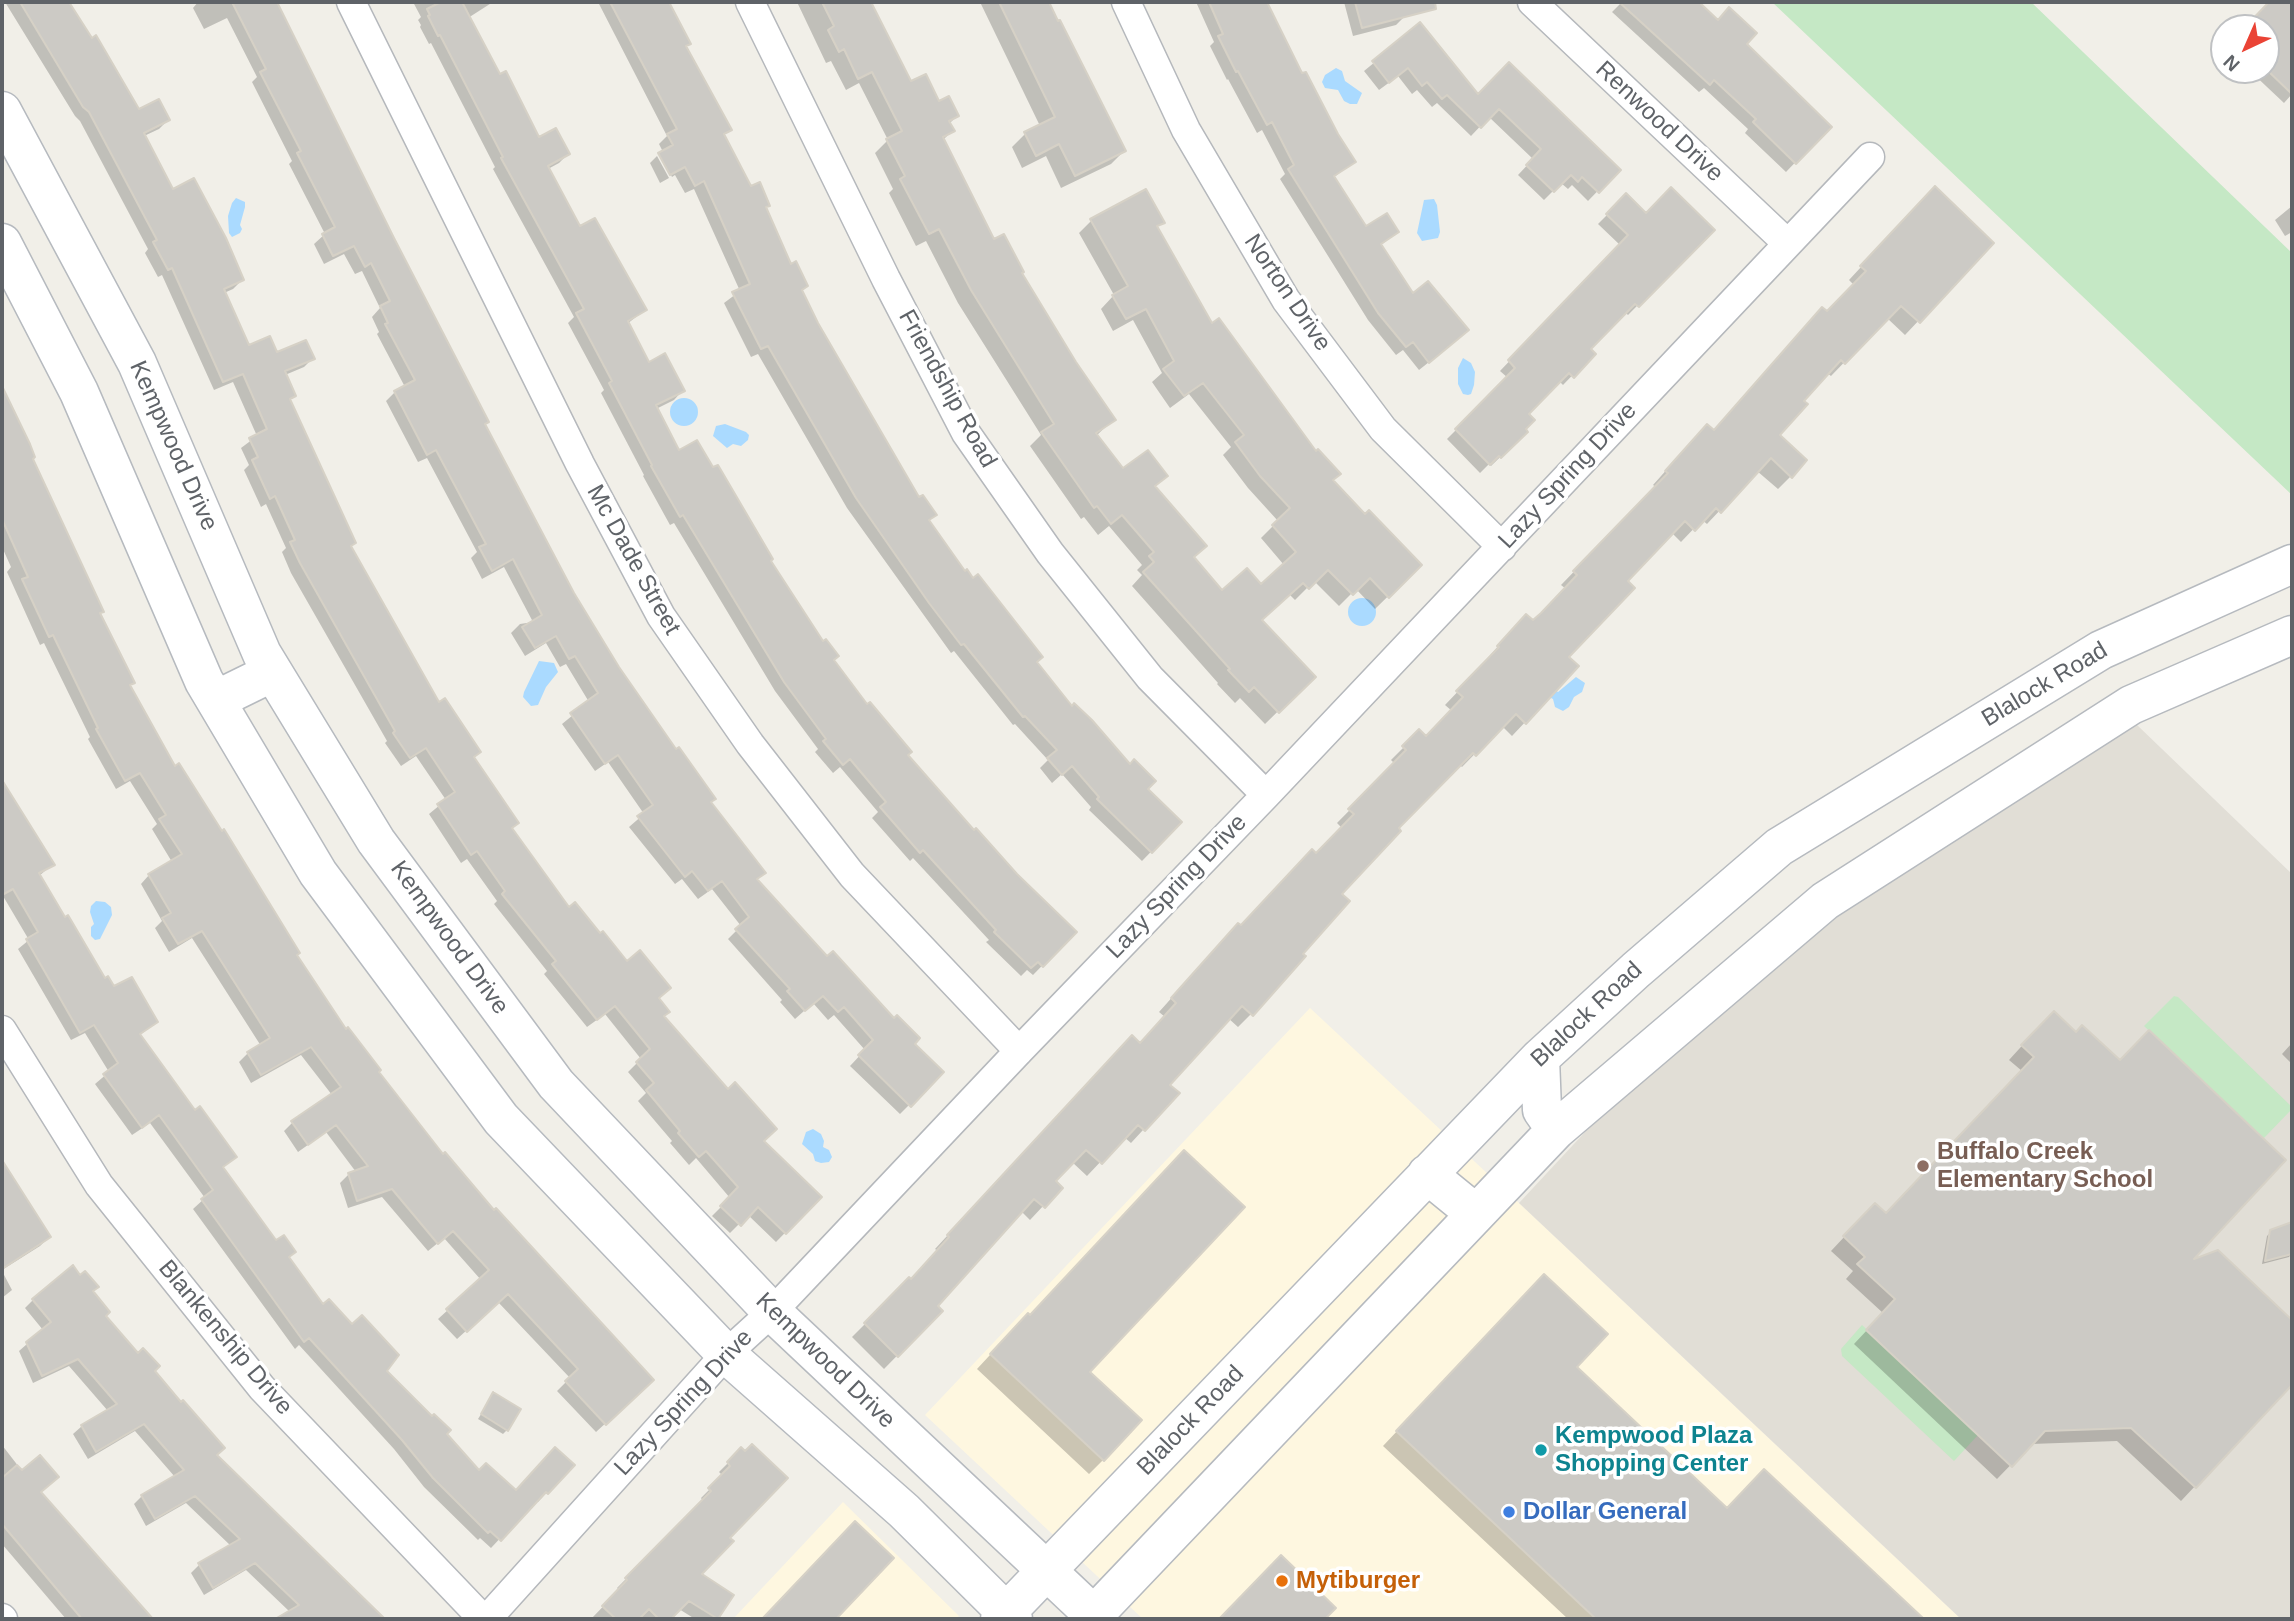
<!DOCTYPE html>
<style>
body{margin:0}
#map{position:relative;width:2294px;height:1621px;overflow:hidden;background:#f1efe8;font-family:Helvetica,sans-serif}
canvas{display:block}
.frame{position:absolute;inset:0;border:4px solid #5f6368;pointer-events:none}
.north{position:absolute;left:2210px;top:14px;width:70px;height:70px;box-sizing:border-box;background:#fff;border:2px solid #bfc1c3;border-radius:50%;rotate:224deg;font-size:19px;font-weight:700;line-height:28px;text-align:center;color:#5f6368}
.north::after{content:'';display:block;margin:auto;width:24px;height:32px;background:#ea4335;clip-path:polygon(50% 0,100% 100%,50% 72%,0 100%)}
</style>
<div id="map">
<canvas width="2294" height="1621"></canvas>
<div class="frame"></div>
<div class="north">N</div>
</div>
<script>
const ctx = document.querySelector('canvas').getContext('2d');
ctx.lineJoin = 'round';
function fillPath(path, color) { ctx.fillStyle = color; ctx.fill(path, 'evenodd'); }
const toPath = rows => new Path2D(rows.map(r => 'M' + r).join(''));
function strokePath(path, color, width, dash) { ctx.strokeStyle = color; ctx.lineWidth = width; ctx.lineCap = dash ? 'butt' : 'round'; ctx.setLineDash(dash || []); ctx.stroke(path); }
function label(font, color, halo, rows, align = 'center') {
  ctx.font = font + ' Helvetica,sans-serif'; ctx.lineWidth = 7; ctx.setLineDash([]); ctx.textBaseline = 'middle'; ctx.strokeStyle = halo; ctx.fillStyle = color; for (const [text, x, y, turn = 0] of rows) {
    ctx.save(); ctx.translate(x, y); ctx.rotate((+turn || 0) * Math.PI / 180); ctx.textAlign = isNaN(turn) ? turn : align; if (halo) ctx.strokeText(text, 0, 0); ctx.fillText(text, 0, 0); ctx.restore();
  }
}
fillPath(toPath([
 [1310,1008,1519,1203,1961,1619,1143,1619,925,1415],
 [843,1502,959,1616,956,1619,733,1619]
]), '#fef7e0');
fillPath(toPath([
 [2136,724,2292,874,2292,1619,1961,1619,1519,1203,1587,1130,1832,918]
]), '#e1ded6');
fillPath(toPath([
 [1772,2,2031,2,2292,253,2292,495],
 [2174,996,2178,997,2291,1106,2291,1110,2264,1138,2144,1026],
 [1862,1325,1978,1435,1954,1461,1842,1356,1841,1349]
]), '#c5e8c5');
fillPath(toPath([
 [1336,68,1342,71,1345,81,1362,93,1357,104,1350,104,1344,101,1338,90,1325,88,1322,82,1325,75],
 [236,198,245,202,245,207,240,225,242,229,240,233,232,237,229,233,228,216,232,203],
 [1434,199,1437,205,1440,232,1438,238,1422,241,1417,233,1424,200],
 [1463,358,1471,363,1475,372,1474,385,1471,394,1468,395,1463,394,1458,384,1458,368],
 '670 412a14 14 0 1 1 28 0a14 14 0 1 1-28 0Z',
 [725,424,746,432,749,435,748,440,741,446,733,444,727,448,713,436,716,426],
 '1348 612a14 14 0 1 1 28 0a14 14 0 1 1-28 0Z',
 [539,661,554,663,558,672,546,687,538,705,531,706,523,697,524,692],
 [1576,677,1585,683,1582,692,1574,697,1569,707,1563,711,1555,707,1553,699,1549,697,1552,688,1558,692],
 [96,901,105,902,111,907,112,915,100,939,95,940,91,936,91,927,94,924,90,912,91,906],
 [813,1129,821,1134,824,1141,823,1147,829,1150,832,1157,829,1162,821,1163,815,1161,813,1154,802,1144,806,1132]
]), '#aadaff');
fillPath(toPath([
 [5,2,67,2,139,111,168,120,159,129,144,136,172,191,242,280,233,289,224,293,248,347,276,355,313,358,304,367,285,375,294,396,289,401,349,547,438,705,479,752,473,759,511,829,568,910,657,999,662,1017,762,1141,820,1197,776,1242,748,1215,730,1233,712,1216,730,1198,696,1158,689,1165,670,1143,672,1141,638,1101,646,1093,628,1072,641,1059,605,1014,587,1027,544,974,547,971,494,904,497,901,467,859,461,863,429,814,446,800,416,756,401,766,385,743,387,741,291,573,282,552,286,548,266,504,261,507,244,470,249,465,241,448,257,436,233,382,214,390,162,275,158,277,145,253,148,249,80,121,75,116],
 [198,2,275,2,368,186,483,425,572,594,617,668,709,803,764,873,756,880,826,959,942,1072,900,1114,850,1066,865,1050,834,1015,828,1020,813,1003,795,1019,780,1002,782,1000,728,939,741,926,712,889,698,899,682,879,675,884,629,827,644,814,608,762,595,771,562,724,589,702,566,664,560,667,546,643,525,656,511,633,520,624,533,622,504,567,482,579,471,558,477,552,427,458,418,462,386,401,395,392,405,387,377,334,379,332,372,317,380,308,362,271,355,274,344,254,324,264,314,244,325,234,289,164,292,161,252,82,257,77,227,18,204,29,193,8],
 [413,2,493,2,468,18,499,76,538,140,568,154,559,163,548,169,580,228,645,310,627,324,648,364,683,390,674,400,656,409,678,452,769,561,832,660,906,755,974,833,1075,932,1033,975,1027,970,1021,976,986,942,989,940,913,858,910,861,872,818,878,812,840,767,833,773,815,752,818,749,775,691,674,523,670,525,643,476,644,475,601,393,604,390,568,323,574,317,493,169,495,167,431,43,429,44,420,27,421,25,418,20,421,17],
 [598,2,670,2,668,4,689,44,685,47,730,130,723,136,750,188,768,205,765,208,791,266,806,286,800,292,817,324,918,500,935,515,928,522,964,573,1071,708,1145,789,1180,822,1142,861,1089,810,1091,807,1062,774,1052,783,1040,768,1048,760,1015,724,1013,725,954,651,951,653,847,508,758,354,751,357,724,303,740,291,694,189,685,193,675,175,672,177,661,155,658,155,663,152,659,144,667,136],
 [797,2,869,2,910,84,957,116,949,124,952,131,942,141,993,242,1020,273,1075,363,1113,420,1096,436,1123,471,1166,476,1154,488,1193,558,1222,592,1260,586,1284,565,1261,538,1278,521,1248,488,1223,455,1231,447,1189,394,1170,408,1152,382,1162,373,1133,320,1113,331,1101,309,1114,295,1079,233,1092,220,1162,222,1156,228,1211,326,1331,480,1365,517,1420,565,1375,609,1356,589,1339,606,1314,581,1295,600,1290,595,1260,621,1313,677,1265,724,1240,698,1235,703,1217,684,1218,683,1132,586,1142,575,1137,570,1142,565,1109,526,1098,535,1084,517,1081,519,1030,446,1041,435,958,303,926,241,916,246,889,193,893,189,875,153,888,140,859,83,846,90,831,61,826,63],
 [980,2,1047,2,1124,151,1111,164,1061,188,1046,156,1022,168,1012,147,1025,134,1040,126],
 [1196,2,1264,2,1301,76,1354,162,1333,178,1366,228,1397,232,1380,246,1412,296,1458,339,1419,370,1403,350,1396,355,1368,320,1280,179,1285,174,1262,130,1257,133,1228,79,1227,80,1210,46,1214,42],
 [1344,2,1401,2,1405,16,1396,25,1353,36],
 [1622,2,1697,2,1745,44,1829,127,1786,172,1745,133,1748,129,1704,88,1699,92,1612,12],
 [2272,2,2292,2,2292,94,2284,103,2249,70,2266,70,2266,28,2246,28],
 [1420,25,1478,97,1618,170,1588,201,1572,185,1568,189,1561,183,1544,200,1518,175,1533,159,1489,117,1471,136,1437,103,1432,107,1417,90,1412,94,1398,76,1379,90,1364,71],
 [657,156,669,178,660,183,650,163],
 [1626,196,1646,215,1712,230,1628,315,1625,312,1589,349,1593,354,1563,385,1559,381,1527,414,1523,429,1526,432,1491,466,1489,464,1480,473,1447,439,1508,378,1500,371,1620,245,1598,224],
 [1922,201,1992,243,1905,335,1887,318,1831,376,1827,373,1802,401,1777,435,1791,476,1778,489,1757,471,1707,524,1702,520,1681,542,1672,533,1625,581,1567,658,1577,667,1512,736,1502,726,1462,767,1459,764,1396,828,1340,894,1251,1014,1238,1027,1228,1018,1168,1085,1177,1094,1143,1130,1131,1143,1124,1137,1087,1176,1072,1162,1053,1181,1060,1188,1030,1220,1021,1211,936,1306,941,1311,884,1369,852,1337,909,1280,910,1281,938,1251,935,1249,1119,1050,1140,1045,1165,1017,1159,1012,1225,938,1241,927,1342,828,1337,823,1395,764,1391,760,1419,732,1426,738,1452,711,1445,705,1487,661,1486,660,1513,629,1533,623,1566,589,1561,585,1656,487,1653,485,1694,439,1713,432,1854,285,1849,280],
 [2292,206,2292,232,2285,236,2275,220],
 [2,389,29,444,31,459,98,614,133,682,128,687,174,769,346,1031,442,1157,643,1389,596,1432,557,1391,570,1378,498,1302,457,1339,438,1319,481,1280,444,1238,428,1251,382,1197,348,1208,340,1183,349,1174,356,1172,326,1132,298,1152,284,1131,293,1122,332,1095,301,1055,251,1083,239,1062,248,1053,261,1046,192,938,169,952,155,928,162,921,141,884,149,875,172,862,152,829,157,824,130,781,116,789,88,739,90,737,44,643,40,645,7,572,11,567,2,547],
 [6,791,52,865,39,876,104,980,156,1022,139,1036,194,1113,234,1157,222,1168,276,1243,294,1252,288,1258,322,1307,445,1434,479,1472,515,1492,573,1465,538,1502,536,1500,491,1548,480,1538,478,1540,424,1487,394,1449,299,1345,295,1349,193,1209,205,1198,150,1123,132,1135,95,1084,109,1072,85,1033,71,1040,18,949,29,940,3,896,2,897,2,794],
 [2040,1026,2187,1263,2278,1332,2292,1317,2292,1383,2181,1501,2117,1441,2031,1444,1997,1479,1854,1344,1883,1313,1846,1279,1853,1271,1831,1251,1862,1218,1885,1215,2022,1071,2009,1060],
 [2292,1043,2292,1064,2282,1054],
 [2,1160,49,1237,40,1246,2,1270],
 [2285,1227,2292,1234,2292,1253,2289,1257,2262,1264,2267,1236,2271,1232],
 [2,1271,12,1290,2,1298],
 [80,1278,91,1292,104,1316,152,1371,215,1455,382,1619,278,1619,290,1612,246,1570,204,1595,191,1573,199,1565,231,1546,186,1503,146,1526,134,1504,142,1496,175,1477,135,1431,88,1459,73,1434,82,1426,108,1411,69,1366,33,1383,19,1351,43,1330,25,1308,33,1300],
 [1530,1290,1574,1367,1726,1510,1764,1471,1921,1619,1568,1619,1383,1446],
 [1014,1329,1088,1372,1103,1460,1089,1474,977,1369],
 [493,1395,507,1430,503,1434,478,1419],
 [2,1445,39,1493,149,1619,66,1619,2,1544],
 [741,1450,728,1538,700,1574,732,1596,716,1619,695,1619,679,1609,669,1619,641,1619,639,1617,637,1619,591,1619,619,1590,617,1588,703,1501,701,1498,723,1476,719,1472],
 [1281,1557,1333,1608,1323,1619,1221,1619]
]), '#0003');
const building = toPath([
 [20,2,69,2,92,38,96,35,139,109,159,99,170,120,144,133,173,189,194,178,226,238,244,280,224,289,249,345,270,336,277,352,306,340,315,359,285,371,296,396,290,399,356,543,351,546,439,702,445,698,481,752,474,757,519,823,512,828,569,907,575,902,600,933,603,931,627,961,640,950,671,988,659,998,670,1012,664,1016,728,1089,735,1082,777,1129,764,1141,822,1197,786,1234,758,1207,741,1226,720,1206,738,1187,706,1151,699,1157,678,1133,680,1131,646,1090,654,1083,636,1062,650,1049,615,1006,597,1020,552,964,556,961,502,894,505,891,477,851,471,855,437,804,455,792,426,748,410,758,393,733,395,731,300,563,290,542,295,540,275,496,270,499,252,460,258,457,249,438,267,429,243,374,223,382,172,268,168,270,153,242,157,240,89,112,83,107,20,2],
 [232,2,277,2,394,238,489,422,485,424,574,593,619,667,676,749,679,747,716,799,711,802,766,873,757,879,827,956,833,951,894,1018,897,1015,920,1038,915,1044,944,1072,911,1107,858,1055,873,1040,844,1007,838,1012,823,996,805,1011,787,991,790,989,735,929,749,917,722,881,708,891,692,871,685,877,637,816,653,805,618,755,605,764,570,713,598,693,575,656,569,659,556,636,535,648,522,627,542,615,513,559,492,571,479,547,486,544,436,450,427,455,394,391,415,380,385,324,388,323,380,306,390,301,371,263,365,267,354,246,333,256,322,234,335,227,297,153,301,151,260,72,266,69,232,2],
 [441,2,462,2,500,74,506,71,539,137,556,128,570,154,548,166,580,226,595,218,647,310,628,321,649,362,665,353,685,391,656,405,679,450,697,440,713,467,718,465,773,559,771,561,823,641,826,639,839,656,834,660,867,704,870,702,912,752,908,755,974,830,976,828,1017,874,1077,932,1043,967,1038,962,1031,968,994,932,996,930,923,850,920,853,880,807,886,802,850,759,843,765,823,741,826,739,784,682,683,515,680,517,651,466,652,465,609,383,612,381,576,313,584,309,501,158,503,157,440,35,438,36,428,16,430,15,427,9,441,2],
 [610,2,669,2,691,44,686,46,732,130,724,134,751,186,760,182,770,206,766,207,791,264,796,261,808,286,802,290,818,323,919,497,923,495,937,515,929,520,965,571,967,569,973,578,978,574,1043,657,1037,662,1072,706,1074,703,1092,720,1130,764,1134,759,1156,781,1148,789,1182,822,1152,853,1097,799,1099,797,1072,766,1062,775,1047,758,1057,750,1025,716,1023,717,964,644,961,645,929,603,856,498,768,346,761,349,732,292,750,284,704,181,695,186,685,167,670,175,658,153,673,145,667,134,677,129,610,2],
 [822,2,871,2,911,81,926,74,939,101,949,96,959,116,949,121,955,131,943,137,994,239,1004,234,1024,272,1022,273,1076,362,1116,420,1096,433,1123,468,1148,450,1168,476,1155,486,1207,546,1194,557,1222,590,1247,568,1261,584,1296,552,1272,525,1290,508,1260,476,1235,442,1244,435,1203,383,1184,396,1163,369,1174,361,1146,309,1126,319,1112,295,1128,286,1090,219,1146,189,1165,223,1157,226,1212,323,1219,318,1316,451,1318,449,1341,474,1333,480,1365,514,1369,510,1422,565,1389,598,1370,578,1353,595,1328,570,1309,589,1303,583,1262,620,1316,677,1279,713,1254,687,1249,692,1228,670,1230,669,1143,572,1154,562,1149,556,1154,552,1122,515,1111,524,1097,506,1094,508,1041,432,1054,424,971,290,939,229,929,234,900,179,905,176,886,139,902,131,872,72,858,79,844,49,839,52,828,30,834,26,822,2],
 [999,2,1049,2,1058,21,1060,20,1126,151,1075,176,1059,144,1036,156,1024,132,1055,117,999,2],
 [1209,2,1267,2,1302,73,1306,72,1338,134,1356,162,1334,176,1366,226,1387,213,1399,232,1381,244,1413,293,1428,281,1469,330,1429,363,1413,342,1406,347,1378,313,1288,169,1294,165,1272,122,1267,125,1238,71,1236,72,1218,36,1223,34,1209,2],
 [1355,2,1435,2,1436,9,1362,28,1355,2],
 [1619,2,1699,2,1718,20,1729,7,1757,33,1747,44,1832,127,1796,164,1753,122,1756,119,1714,80,1710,85,1619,2],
 [2269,2,2292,2,2292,94,2266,69,2266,28,2244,28,2269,2],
 [1420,22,1478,94,1509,62,1621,170,1599,193,1582,177,1578,182,1571,175,1554,192,1526,165,1541,149,1499,109,1481,128,1447,95,1442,99,1427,82,1422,86,1408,68,1389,83,1372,61,1420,22],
 [1935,186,1994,243,1920,323,1901,306,1845,364,1841,360,1804,401,1808,404,1780,435,1807,460,1792,478,1771,458,1721,513,1716,508,1695,531,1685,521,1628,581,1635,588,1569,657,1579,666,1526,724,1516,714,1476,756,1473,753,1399,828,1401,831,1342,894,1350,901,1303,954,1306,956,1253,1016,1242,1006,1170,1085,1180,1093,1145,1131,1138,1125,1102,1164,1086,1150,1056,1181,1063,1188,1045,1208,1034,1199,938,1306,943,1311,898,1357,864,1323,909,1277,911,1279,949,1237,947,1235,1132,1035,1140,1043,1176,1003,1171,998,1238,923,1241,925,1312,849,1316,853,1354,814,1348,809,1406,750,1402,746,1419,729,1426,736,1463,697,1456,691,1499,647,1497,646,1526,614,1533,620,1541,613,1577,575,1573,571,1668,473,1665,471,1707,424,1714,430,1822,307,1827,311,1866,271,1860,266,1935,186],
 [1671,187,1715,230,1639,307,1635,304,1591,349,1596,354,1574,378,1569,373,1529,414,1535,420,1526,429,1528,432,1501,458,1499,456,1490,465,1455,429,1515,368,1508,360,1628,235,1606,214,1626,193,1646,213,1671,187],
 [2,386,30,444,35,457,33,459,104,612,100,613,135,683,130,685,175,766,179,763,222,831,224,829,300,953,297,955,346,1029,348,1027,381,1070,379,1072,443,1154,445,1152,494,1210,496,1208,654,1380,606,1425,565,1381,578,1369,508,1294,467,1332,446,1309,489,1270,453,1231,438,1244,392,1189,357,1201,348,1173,368,1166,336,1125,308,1145,291,1121,341,1087,311,1047,261,1075,247,1052,270,1038,202,931,178,944,162,918,171,913,148,874,182,854,159,819,166,815,140,773,125,781,96,729,98,728,53,635,49,637,22,579,28,577,2,519,2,386],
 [2,780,55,865,39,873,65,917,68,915,105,978,108,976,114,986,132,977,158,1022,140,1034,195,1110,200,1106,237,1157,223,1167,276,1240,284,1235,296,1252,289,1257,323,1304,329,1299,352,1324,362,1315,399,1355,387,1371,432,1416,434,1414,451,1430,447,1434,479,1470,486,1463,516,1490,555,1447,575,1465,548,1494,546,1492,501,1541,490,1531,488,1533,433,1478,402,1440,309,1338,304,1342,201,1199,213,1190,159,1115,142,1128,103,1074,118,1063,94,1025,80,1033,26,939,38,932,13,889,2,895,2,780],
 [2054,1011,2076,1032,2082,1025,2120,1060,2149,1030,2286,1160,2194,1259,2218,1250,2292,1320,2292,1385,2196,1488,2131,1428,2045,1431,2012,1467,1866,1330,1895,1299,1857,1264,1865,1257,1843,1236,1875,1203,1886,1213,2034,1057,2021,1045,2054,1011],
 [1184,1150,1245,1207,1090,1372,1142,1420,1104,1461,990,1354,1028,1313,1030,1315,1184,1150],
 [2,1160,51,1237,2,1269,2,1160],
 [2292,1222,2292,1254,2265,1261,2270,1230,2292,1222],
 [73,1265,80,1275,85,1271,99,1287,93,1291,110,1312,106,1316,138,1353,143,1348,160,1366,155,1371,181,1402,183,1400,225,1448,217,1455,385,1619,275,1619,299,1605,255,1563,213,1588,198,1563,240,1539,195,1496,155,1519,141,1495,184,1470,144,1424,96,1452,81,1425,117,1404,78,1359,42,1376,26,1342,51,1322,32,1299,73,1265],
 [1544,1274,1608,1334,1577,1367,1727,1508,1764,1469,1924,1619,1596,1619,1396,1431,1544,1274],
 [493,1392,521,1409,508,1431,481,1414,493,1392],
 [752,1444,788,1478,730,1538,734,1541,702,1574,734,1595,718,1619,689,1601,671,1619,659,1619,649,1609,639,1619,616,1619,602,1606,627,1580,625,1578,711,1491,708,1488,730,1466,727,1462,741,1447,745,1451,752,1444],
 [40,1455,59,1477,41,1492,153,1619,82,1619,2,1524,2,1478,17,1465,22,1470,40,1455],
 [855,1521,894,1558,836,1619,762,1619,855,1521],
 [1281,1555,1336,1608,1325,1619,1219,1619,1281,1555]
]);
fillPath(building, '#cccac5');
strokePath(building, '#d6d1c6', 2);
const minor = toPath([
 [351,2,580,464,661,616,750,744,852,875,1019,1051],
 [750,2,886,279,966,433,1050,553,1150,678,1266,795],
 [1126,2,1186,130,1286,300,1383,429,1502,547],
 [1532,2,1787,243],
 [2,1030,99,1185,262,1388,483,1619],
 [2,1618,3,1619],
 [487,1619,726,1354,772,1312,1019,1051,1266,795,1870,157]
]);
const secondary = toPath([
 [2,111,137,363,262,654,376,841,556,1084,772,1312,1098,1619],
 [2,243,79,392,204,681,318,873,501,1119,726,1354,904,1511,1013,1619],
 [216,700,273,672],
 [1540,1058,1542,1110,1556,1130],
 [1427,1174,1476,1214],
 [1000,1619,1540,1058,1636,970,1779,847,2101,650,2292,564],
 [1090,1619,1556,1130,1825,901,2131,705,2292,635]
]);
strokePath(minor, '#b5b8bc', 31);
strokePath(secondary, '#b6babf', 41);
strokePath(minor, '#fff', 28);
strokePath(secondary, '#fff', 38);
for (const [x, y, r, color] of [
 [1923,1166,7,"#8d6e63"],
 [1541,1450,7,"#0f9aa8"],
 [1509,1512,7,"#3f7fe0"],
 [1282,1581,7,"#e8710a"]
]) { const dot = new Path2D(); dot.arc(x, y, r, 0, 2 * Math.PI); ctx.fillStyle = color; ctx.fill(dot); strokePath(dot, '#fff', 2.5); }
label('24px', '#5f6368', '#fff', [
 ["Renwood Drive",1659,122,43],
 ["Norton Drive",1287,293,56],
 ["Friendship Road",947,389,61],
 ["Kempwood Drive",173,446,66],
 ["Lazy Spring Drive",1568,476,-47],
 ["Mc Dade Street",633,560,61],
 ["Blalock Road",2045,685,-31],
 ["Lazy Spring Drive",1177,887,-46],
 ["Kempwood Drive",449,938,54],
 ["Blalock Road",1587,1015,-43],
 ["Blankenship Drive",225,1338,50],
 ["Kempwood Drive",825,1361,44],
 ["Lazy Spring Drive",684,1403,-47],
 ["Blalock Road",1191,1421,-46]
]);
label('bold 24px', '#785e54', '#fff', [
 ["Buffalo Creek",1937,1152],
 ["Elementary School",1937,1180]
], 'left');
label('bold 24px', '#0d838f', '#fff', [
 ["Kempwood Plaza",1555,1436],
 ["Shopping Center",1555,1464]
], 'left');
label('bold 24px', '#366cbe', '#fff', [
 ["Dollar General",1523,1512]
], 'left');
label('bold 24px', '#c56008', '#fff', [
 ["Mytiburger",1296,1581]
], 'left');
</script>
